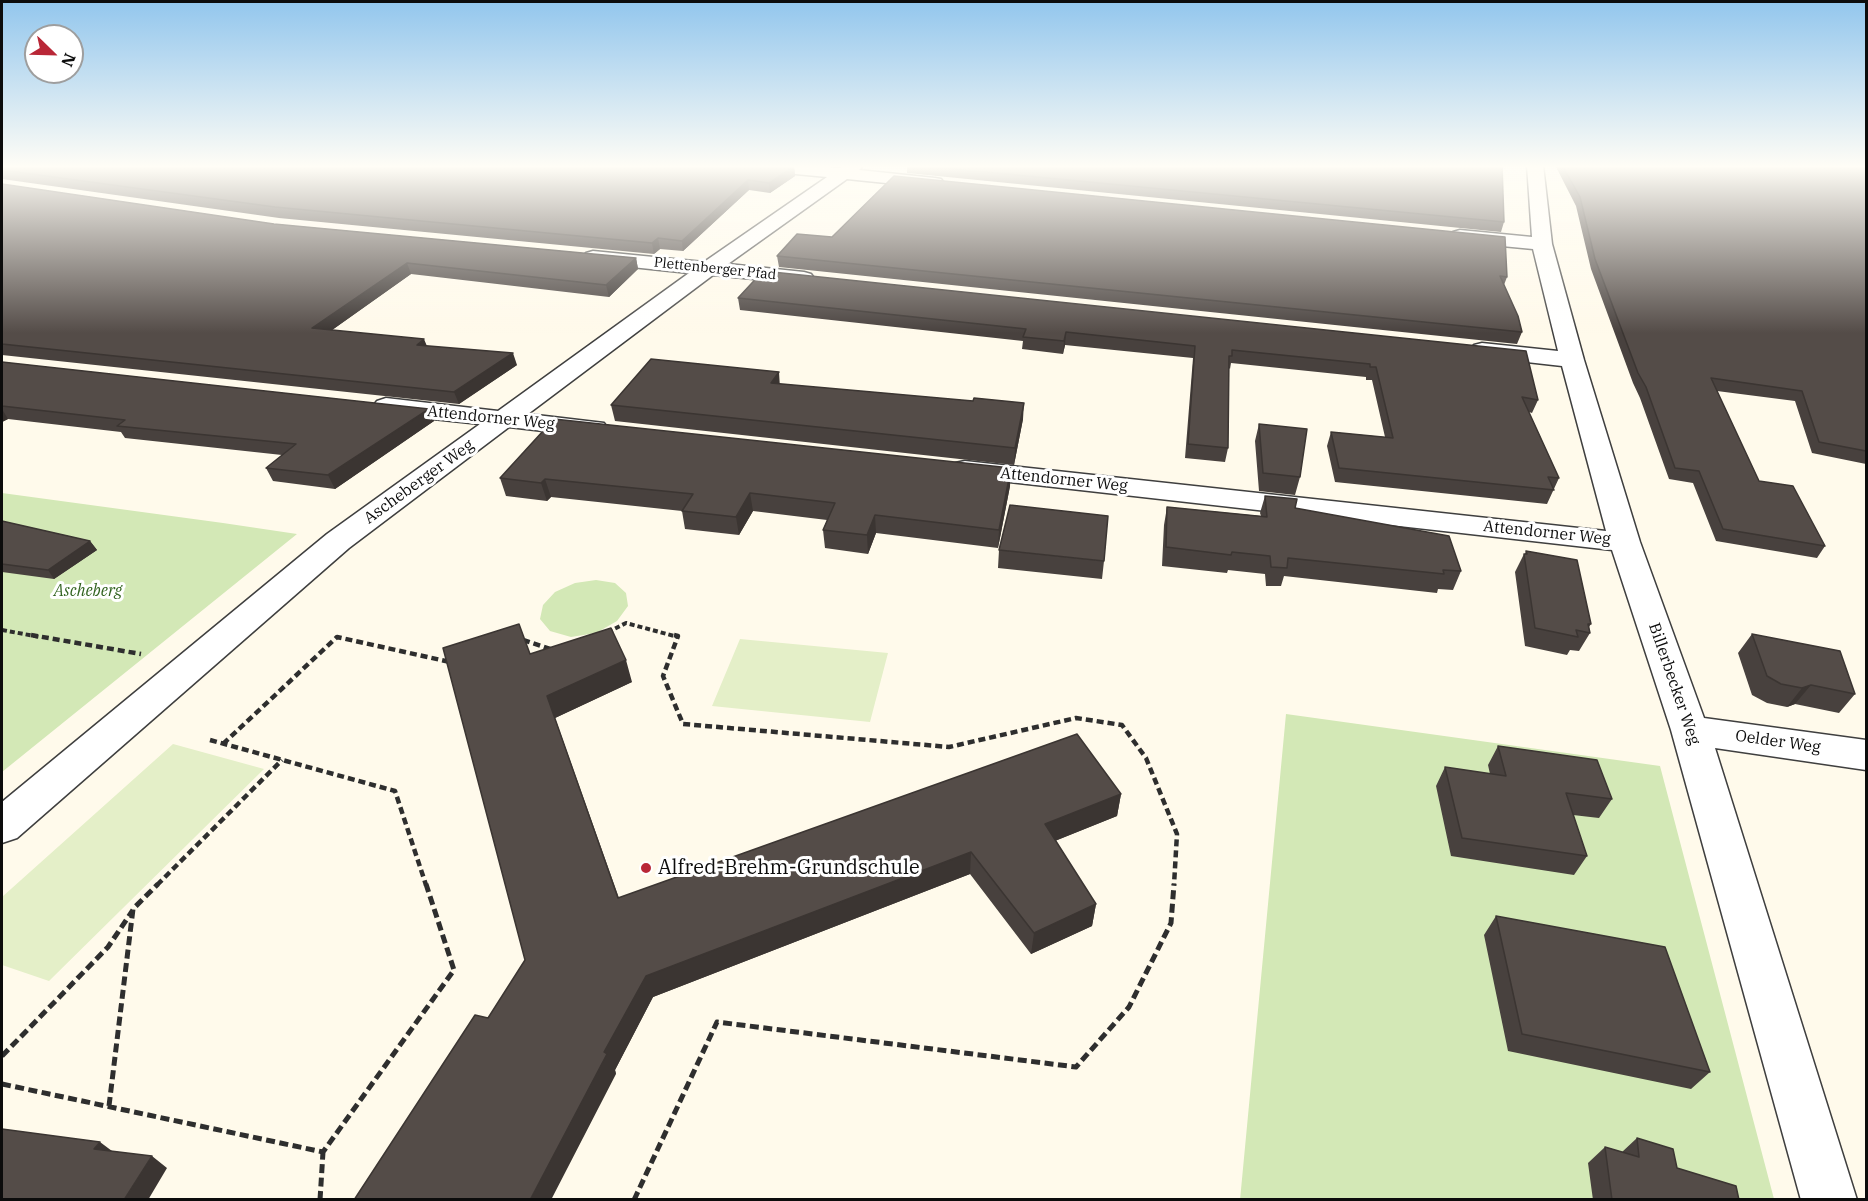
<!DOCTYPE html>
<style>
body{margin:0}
#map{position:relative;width:1868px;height:1201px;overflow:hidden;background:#fffaeb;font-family:"IBM Plex Serif",serif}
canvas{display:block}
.frame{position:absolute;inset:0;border:3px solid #0c0c0c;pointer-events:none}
.north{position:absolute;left:24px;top:24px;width:60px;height:60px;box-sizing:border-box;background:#fff;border:2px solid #9e9e9e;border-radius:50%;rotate:113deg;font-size:16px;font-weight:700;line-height:24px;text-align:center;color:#0c0c0c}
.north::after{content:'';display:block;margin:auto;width:21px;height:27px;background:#b92737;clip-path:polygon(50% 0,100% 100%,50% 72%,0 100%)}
</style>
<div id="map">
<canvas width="1868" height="1201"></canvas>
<div class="frame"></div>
<div class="north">N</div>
</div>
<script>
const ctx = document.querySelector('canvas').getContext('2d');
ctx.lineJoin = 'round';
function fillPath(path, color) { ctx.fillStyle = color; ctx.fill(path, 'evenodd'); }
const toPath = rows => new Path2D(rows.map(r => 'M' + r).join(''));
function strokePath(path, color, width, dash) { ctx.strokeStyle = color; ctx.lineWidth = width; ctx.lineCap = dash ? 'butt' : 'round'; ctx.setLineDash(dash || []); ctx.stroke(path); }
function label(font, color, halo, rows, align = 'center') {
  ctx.font = font + ' "IBM Plex Serif",serif'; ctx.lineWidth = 6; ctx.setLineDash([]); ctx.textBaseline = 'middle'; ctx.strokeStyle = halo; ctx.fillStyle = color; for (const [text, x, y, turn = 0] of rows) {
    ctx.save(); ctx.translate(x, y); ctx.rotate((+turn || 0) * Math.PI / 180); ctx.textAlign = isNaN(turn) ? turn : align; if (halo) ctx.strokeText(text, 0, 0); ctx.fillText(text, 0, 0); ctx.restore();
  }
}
fillPath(toPath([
 [2,493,223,523,297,534,2,772],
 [596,580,615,583,626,593,628,606,617,621,596,633,571,637,550,631,540,619,543,605,555,592,575,583],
 [1286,714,1660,766,1774,1199,1240,1200]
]), '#d3e8b6');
fillPath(toPath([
 [740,639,888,653,870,722,712,706],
 [173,744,264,769,49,981,2,965,2,897]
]), '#e4efc8');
const street = toPath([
 [746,165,800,165,840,168,846,165,864,165,859,170,935,178,941,179,944,183,941,187,935,188,847,179,728,264,804,272,811,274,814,278,811,282,804,284,713,275,528,414,604,423,608,429,604,435,595,437,509,427,349,548,17,838,2,843,2,802,327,534,480,424,386,414,377,411,373,406,377,401,386,398,498,411,689,273,593,263,586,261,583,257,586,253,593,251,704,262,827,177,754,170,746,165],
 [1527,165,1543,165,1552,244,1584,360,1640,542,1704,718,1866,740,1866,770,1715,748,1857,1200,1801,1200,1671,730,1612,550,965,477,955,475,951,469,955,463,965,461,1606,531,1562,366,1482,357,1474,355,1470,350,1474,345,1482,343,1558,351,1533,249,1460,242,1453,240,1450,236,1453,232,1460,230,1532,237,1527,165]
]);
strokePath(street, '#3f3f3f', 3);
strokePath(toPath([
 [2,630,40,637],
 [608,632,626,623,678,637]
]), '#2e2e2e', 4, [5, 3]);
strokePath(toPath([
 [31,635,141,654],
 [674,635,678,636,663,676,683,724,949,747,1076,718,1122,725,1146,758,1177,834,1174,885],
 [523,640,550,649],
 [210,740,395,791,426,885],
 [223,744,337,637,450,662],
 [157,885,282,760]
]), '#2e2e2e', 4.5, [7, 4]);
strokePath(toPath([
 [2,1056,108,947,133,910],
 [2,1084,323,1152,454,970,426,884],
 [109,1106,133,909,158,884],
 [320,1200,323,1152],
 [634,1200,717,1022,1076,1067,1129,1007,1171,923,1174,884]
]), '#2e2e2e', 5, [9, 4.5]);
fillPath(street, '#fff');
fillPath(toPath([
 [2,165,794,166,795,176,770,193,749,190,683,251,660,249,654,254,279,218,2,179],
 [907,165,1502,165,1504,222,1501,232,907,173],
 [1555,165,1865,165,1866,167,1866,464,1812,453,1795,401,1717,391,1759,481,1825,546,1817,558,1716,541,1693,483,1669,479,1640,398,1633,383,1591,269,1576,206],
 [2,184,274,224,636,258,638,269,609,297,411,274,332,330,427,346,517,365,459,404,2,355],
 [832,237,1507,277,1504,285,1522,332,1517,344,779,267,777,256],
 [738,298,1526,351,1538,400,1532,413,1529,412,1559,478,1547,504,1335,482,1327,446,1331,432,1385,437,1372,380,1366,380,1366,377,1231,363,1230,369,1229,368,1228,448,1225,462,1185,458,1193,358,1065,345,1063,354,1022,349,1023,341,740,310],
 [2,362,429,409,434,421,335,489,273,481,266,468,282,455,125,438,121,432,8,419,2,422],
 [780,384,973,401,1023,419,1014,465,615,421,611,405],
 [1259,424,1300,477,1295,495,1259,491,1255,441],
 [500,478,1010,486,998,548,876,533,868,554,825,548,823,530,827,520,753,511,739,535,685,529,682,511,551,497,547,501,506,496],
 [1265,496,1461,571,1453,590,1438,589,1437,593,1284,576,1281,586,1266,586,1265,574,1228,570,1227,573,1162,566,1164,525,1167,507,1261,516,1260,513],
 [2,521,90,541,97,550,54,579,2,572],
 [999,550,1104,561,1102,579,998,568],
 [1526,551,1591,624,1589,627,1590,633,1579,651,1570,650,1567,655,1525,646,1515,572,1524,554,1525,554],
 [1752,634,1855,694,1839,713,1795,704,1787,707,1767,703,1752,695,1738,653],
 [530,654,632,682,555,718,619,898,1121,794,1117,816,1055,841,1096,904,1092,926,1031,954,970,874,653,997,615,1070,616,1074,488,1018,525,960],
 [1498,746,1612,799,1599,818,1573,815,1587,856,1574,875,1451,856,1436,786,1445,767,1490,774,1488,765],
 [1496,916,1710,1072,1691,1089,1508,1051,1484,935],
 [1637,1138,1677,1168,1739,1200,1593,1200,1588,1163,1605,1147,1622,1152]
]), '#48413e');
fillPath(toPath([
 [794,166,795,176,770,193,769,183],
 [748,180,749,190,683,251,682,241],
 [658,238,660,249,654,254,652,243],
 [636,258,638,269,609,297,606,285],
 [407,263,411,274,318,340,312,328],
 [1066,332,1065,345,1063,354,1064,341],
 [424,339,429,351,417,345],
 [513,353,517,365,459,404,454,392],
 [779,372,780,388,771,383],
 [1024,403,1023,419,1014,465,1015,448],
 [2,409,8,419,2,422],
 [429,409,434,421,335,489,328,475],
 [1011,468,1010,486,998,548,999,530],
 [545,479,551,497,547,501,541,483],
 [750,493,753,511,739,535,736,517],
 [875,515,876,533,868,554,867,535],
 [90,541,97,550,54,579,48,570],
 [626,660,632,682,555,718,547,696],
 [1811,685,1795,704,1787,707,1802,688],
 [1121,794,1117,816,1042,846,1045,824],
 [971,852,970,874,653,997,615,1070,616,1074,551,1200,530,1200,604,1052,646,976],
 [1096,904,1092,926,1031,954,1034,933],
 [100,1142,116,1154,94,1149],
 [152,1156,167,1168,148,1200,124,1200]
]), '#3b3532');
const building = toPath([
 [2,165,773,165,794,166,769,183,748,180,682,241,658,238,652,243,275,207,2,170,2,165],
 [913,165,1502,165,1504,222,913,165],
 [1562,165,1865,165,1866,167,1866,451,1819,442,1802,391,1711,378,1759,481,1793,486,1825,546,1723,529,1699,471,1675,468,1646,387,1638,373,1595,259,1580,197,1562,165],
 [894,176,1505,237,1507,277,1500,276,1518,316,1522,332,777,256,797,234,832,237,894,176],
 [2,184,274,224,636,258,606,285,407,263,312,328,424,339,417,345,513,353,454,392,2,344,2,184],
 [763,271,1526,351,1538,400,1522,397,1559,478,1548,477,1554,490,1339,468,1331,432,1393,438,1376,367,1370,367,1370,364,1232,350,1232,356,1229,356,1228,448,1188,444,1195,346,1066,332,1064,341,1023,337,1026,329,738,298,763,271],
 [651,359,779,372,771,383,973,401,974,398,1024,403,1015,448,611,405,651,359],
 [2,362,429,409,328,475,266,468,296,444,117,426,125,420,2,406,2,362],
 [554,419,1011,468,999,530,875,515,867,535,823,530,835,503,750,493,736,517,682,511,693,494,545,479,541,483,500,478,554,419],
 [1259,424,1307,429,1300,477,1263,473,1259,424],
 [1265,496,1297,499,1295,508,1449,536,1461,571,1443,570,1444,574,1288,558,1287,568,1271,567,1270,556,1232,552,1231,555,1166,547,1167,507,1267,517,1265,496],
 [1010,505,1108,516,1104,561,999,550,1010,505],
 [2,521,90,541,48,570,2,564,2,521],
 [1526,551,1577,560,1591,624,1588,624,1590,633,1576,630,1578,637,1535,628,1524,554,1527,554,1526,551],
 [519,624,530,654,611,628,626,660,547,696,618,898,1077,734,1121,794,1045,824,1096,904,1034,933,971,852,646,976,604,1052,607,1054,530,1200,354,1200,475,1015,488,1018,525,960,443,648,519,624],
 [1752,634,1840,651,1855,694,1811,685,1802,688,1781,684,1767,676,1752,634],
 [1498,746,1597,760,1612,799,1566,793,1587,856,1462,838,1445,767,1506,776,1498,746],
 [1496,916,1665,947,1710,1072,1522,1034,1496,916],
 [2,1129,100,1142,94,1149,152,1156,124,1200,2,1200,2,1129],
 [1637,1138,1673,1149,1677,1168,1736,1186,1739,1200,1612,1200,1605,1147,1639,1157,1637,1138]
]);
fillPath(building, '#544c48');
strokePath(building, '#3b3532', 1.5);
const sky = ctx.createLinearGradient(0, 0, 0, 333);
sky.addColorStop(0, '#92c6ed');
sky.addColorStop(0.5, '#fffdf6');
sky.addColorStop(1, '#fffdf600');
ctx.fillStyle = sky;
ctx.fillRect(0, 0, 1868, 333);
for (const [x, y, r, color] of [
 [646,868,6,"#b92737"]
]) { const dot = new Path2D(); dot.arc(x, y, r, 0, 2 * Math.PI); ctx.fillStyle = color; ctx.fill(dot); strokePath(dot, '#fff', 2); }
label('14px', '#0c0c0c', '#fff', [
 ["Plettenberger Pfad",715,269,6]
]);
label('16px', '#0c0c0c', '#fff', [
 ["Attendorner Weg",491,418,6],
 ["Attendorner Weg",1064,480,6],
 ["Ascheberger Weg",419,482,-36],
 ["Attendorner Weg",1547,533,6],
 ["Billerbecker Weg",1674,684,71],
 ["Oelder Weg",1778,742,8]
]);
label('italic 16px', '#30621e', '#fff', [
 ["Ascheberg",88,591]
]);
label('20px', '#0c0c0c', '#fff', [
 ["Alfred-Brehm-Grundschule",658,868]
], 'left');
</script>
